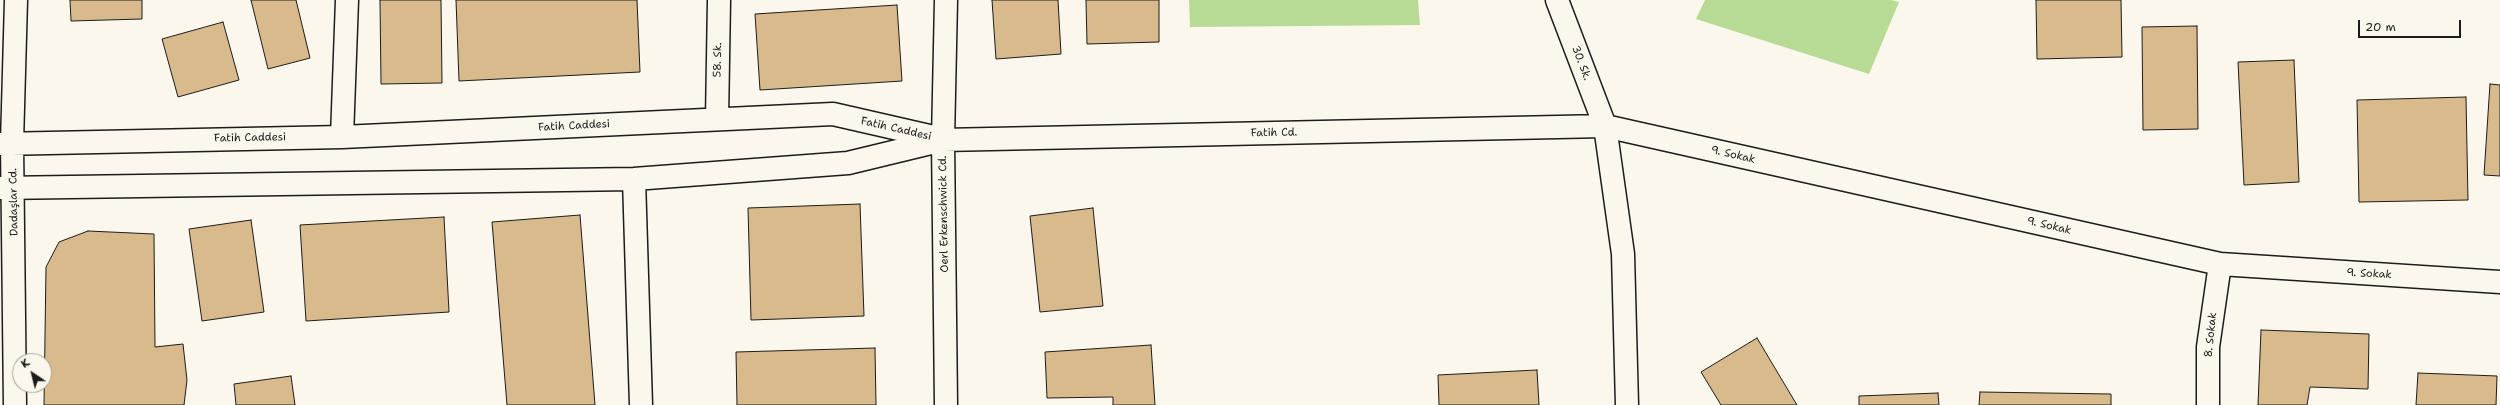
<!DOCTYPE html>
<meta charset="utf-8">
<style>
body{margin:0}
#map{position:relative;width:2500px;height:405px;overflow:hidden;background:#fbf7ec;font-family:"Shantell Sans",sans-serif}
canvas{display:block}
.north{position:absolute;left:12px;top:353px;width:40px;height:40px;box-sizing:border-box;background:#fbf7ec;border:1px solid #a29f99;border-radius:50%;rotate:325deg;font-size:11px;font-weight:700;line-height:16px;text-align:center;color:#1c1c1c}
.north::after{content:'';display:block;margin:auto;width:14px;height:18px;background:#1c1c1c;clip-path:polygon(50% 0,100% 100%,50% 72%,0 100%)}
.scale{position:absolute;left:2358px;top:20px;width:103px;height:18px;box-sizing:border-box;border:2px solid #1c1c1c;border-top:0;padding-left:5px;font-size:12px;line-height:14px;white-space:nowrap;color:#1c1c1c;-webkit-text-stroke:3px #fbf7ec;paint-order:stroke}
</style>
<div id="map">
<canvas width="2500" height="405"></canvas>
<div class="north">K</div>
<div class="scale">20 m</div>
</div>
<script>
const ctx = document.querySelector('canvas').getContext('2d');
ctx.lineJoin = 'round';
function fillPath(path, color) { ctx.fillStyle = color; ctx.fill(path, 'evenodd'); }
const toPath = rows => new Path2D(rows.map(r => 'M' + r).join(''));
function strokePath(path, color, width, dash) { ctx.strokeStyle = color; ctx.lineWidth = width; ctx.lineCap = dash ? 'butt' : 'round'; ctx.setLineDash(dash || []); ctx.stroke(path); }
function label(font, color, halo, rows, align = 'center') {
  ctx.font = font + ' "Shantell Sans",sans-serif'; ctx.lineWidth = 3; ctx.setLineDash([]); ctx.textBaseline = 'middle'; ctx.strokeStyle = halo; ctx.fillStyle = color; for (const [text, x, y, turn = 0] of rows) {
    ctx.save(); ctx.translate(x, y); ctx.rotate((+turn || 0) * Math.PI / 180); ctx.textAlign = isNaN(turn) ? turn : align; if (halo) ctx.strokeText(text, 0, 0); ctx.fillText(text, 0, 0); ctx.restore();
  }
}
fillPath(toPath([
 [1189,0,1418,0,1420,25,1190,27],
 [1705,0,1891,0,1899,2,1869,74,1696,19]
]), '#b7da95');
const building = toPath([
 [70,0,142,0,142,19,71,21,70,0],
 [251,0,296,0,310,58,268,69,251,0],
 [380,0,441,0,442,83,381,84,380,0],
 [456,0,637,0,640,72,459,81,456,0],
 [992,0,1058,0,1061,54,996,59,992,0],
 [1086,0,1159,0,1159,42,1087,44,1086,0],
 [2036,0,2121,0,2122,57,2037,59,2036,0],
 [897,5,902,81,760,90,755,14,897,5],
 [223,22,239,80,178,97,162,39,223,22],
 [2197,26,2198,129,2143,130,2142,27,2197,26],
 [2294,60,2299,182,2244,185,2238,62,2294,60],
 [2490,84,2500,85,2500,176,2484,175,2490,84],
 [2466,97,2468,200,2359,202,2357,100,2466,97],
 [860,204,864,316,751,320,748,208,860,204],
 [1093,208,1103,306,1040,312,1030,216,1093,208],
 [580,215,595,405,507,405,492,222,580,215],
 [444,217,449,312,306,321,300,225,444,217],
 [251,220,264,312,202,321,189,229,251,220],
 [88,231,154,234,155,347,183,344,187,380,184,405,44,405,46,267,59,242,88,231],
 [2261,330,2369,334,2368,389,2310,387,2307,405,2258,405,2261,330],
 [1757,338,1797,405,1721,405,1701,372,1757,338],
 [1151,345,1155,405,1113,405,1113,397,1047,398,1045,352,1151,345],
 [875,348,876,405,737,405,736,352,875,348],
 [1537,370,1539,405,1439,405,1438,375,1537,370],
 [2418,373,2497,376,2496,405,2416,405,2418,373],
 [291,376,295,405,236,405,234,384,291,376],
 [1980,392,2111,394,2111,405,1979,405,1980,392],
 [1938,393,1939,405,1859,405,1859,396,1938,393]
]);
fillPath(building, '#d8ba8c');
strokePath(building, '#1c1c1c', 1);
const minor = toPath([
 [1557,0,1605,126,1623,254,1627,405],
 [717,119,719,0],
 [342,137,347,0],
 [0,144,342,137,833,114,938,138],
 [634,179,641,405],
 [0,188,634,179,848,163,943,140,1605,126,2220,264,2500,282],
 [15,405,12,143,16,0],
 [946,405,943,140,946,0],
 [2208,405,2208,347,2220,264]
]);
strokePath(minor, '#1c1c1c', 25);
strokePath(minor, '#fbf7ec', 22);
label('11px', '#1c1c1c', '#fbf7ec', [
 ["58. Sk.",718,60,-89],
 ["30. Sk.",1581,63,69],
 ["Fatih Caddesi",574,126,-3],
 ["Fatih Caddesi",896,129,13],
 ["Fatih Cd.",1274,133,-1],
 ["Fatih Caddesi",250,138,-1],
 ["9. Sokak",1733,155,13],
 ["Dadaşlar Cd.",14,202,-91],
 ["Oerl Erkenschwick Cd.",944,214,-91],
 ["9. Sokak",2049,226,13],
 ["9. Sokak",2369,274,3],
 ["8. Sokak",2211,335,-84]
]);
</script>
